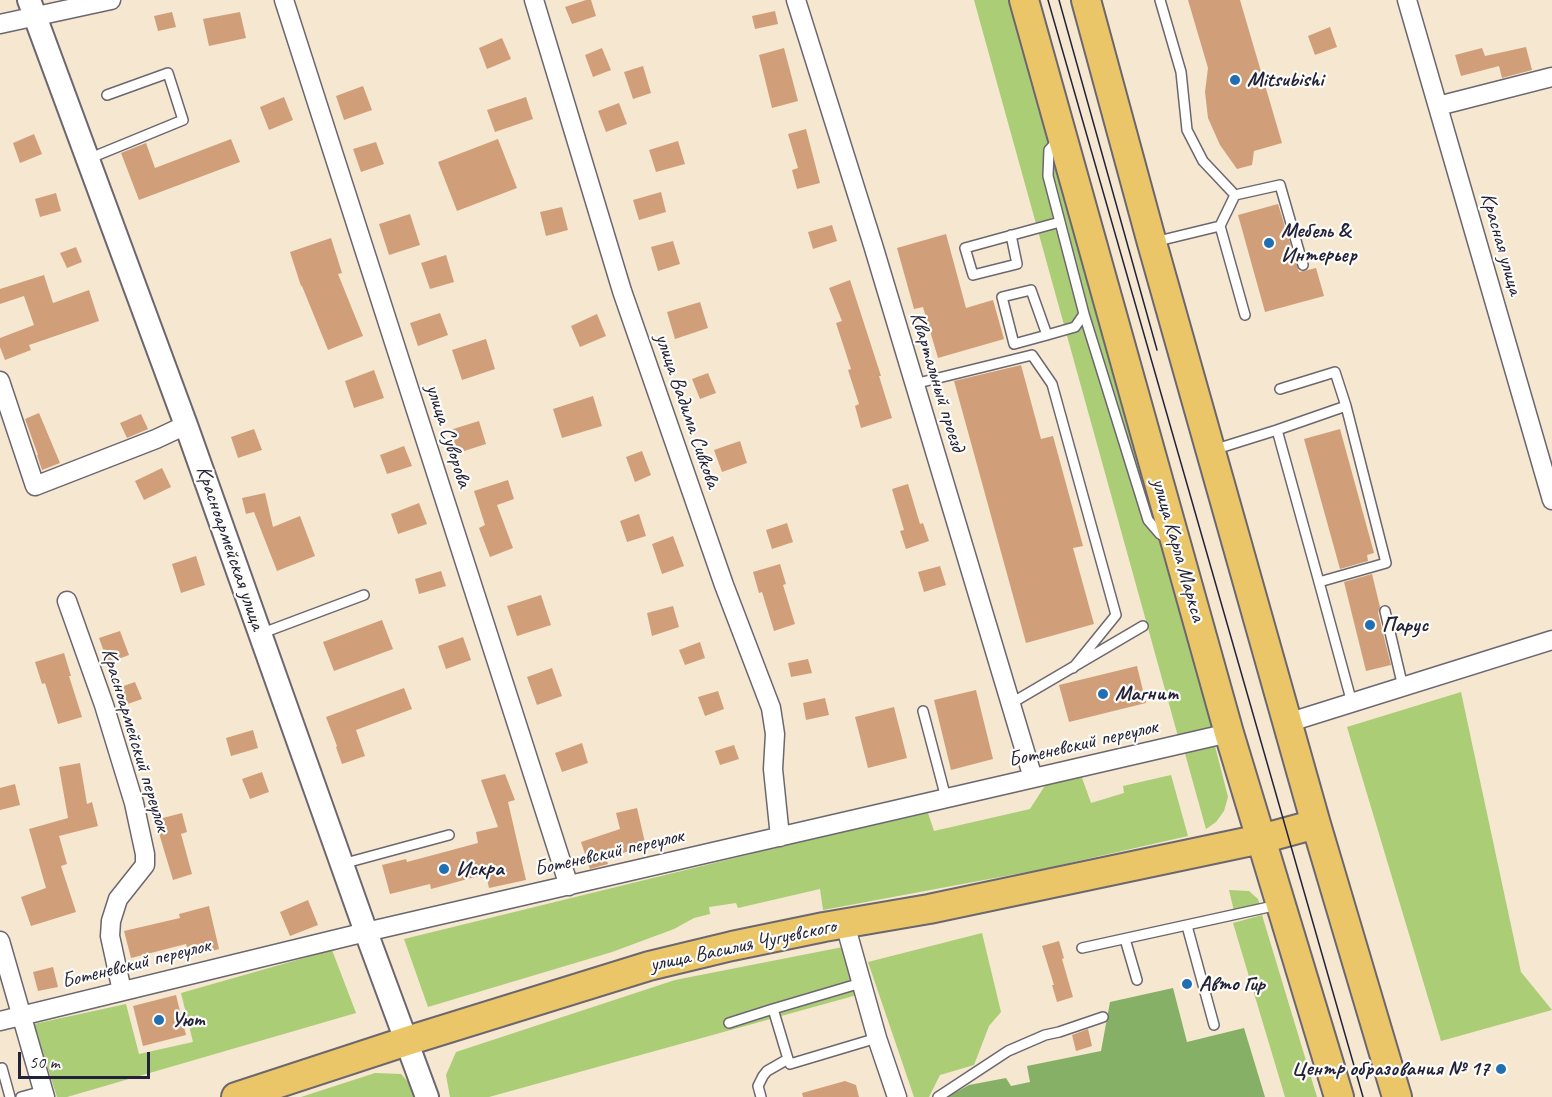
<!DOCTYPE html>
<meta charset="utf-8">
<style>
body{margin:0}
#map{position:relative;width:1552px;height:1097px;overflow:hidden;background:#f5e7d0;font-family:Caveat,sans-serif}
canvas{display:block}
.scale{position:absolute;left:18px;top:1052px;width:132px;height:27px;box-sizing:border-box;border:3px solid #22223b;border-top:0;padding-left:8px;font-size:18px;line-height:21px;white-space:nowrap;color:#22223b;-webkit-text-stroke:4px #fdfcf7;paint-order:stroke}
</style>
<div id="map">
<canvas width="1552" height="1097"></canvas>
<div class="scale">50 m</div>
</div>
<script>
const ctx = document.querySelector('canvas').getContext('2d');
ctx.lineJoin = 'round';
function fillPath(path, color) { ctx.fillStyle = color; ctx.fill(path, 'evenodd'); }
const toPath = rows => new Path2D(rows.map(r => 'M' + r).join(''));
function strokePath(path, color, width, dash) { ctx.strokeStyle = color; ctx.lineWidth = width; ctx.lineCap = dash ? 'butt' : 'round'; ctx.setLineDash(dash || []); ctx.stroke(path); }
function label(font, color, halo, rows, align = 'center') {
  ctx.font = font + ' Caveat,sans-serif'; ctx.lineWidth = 4.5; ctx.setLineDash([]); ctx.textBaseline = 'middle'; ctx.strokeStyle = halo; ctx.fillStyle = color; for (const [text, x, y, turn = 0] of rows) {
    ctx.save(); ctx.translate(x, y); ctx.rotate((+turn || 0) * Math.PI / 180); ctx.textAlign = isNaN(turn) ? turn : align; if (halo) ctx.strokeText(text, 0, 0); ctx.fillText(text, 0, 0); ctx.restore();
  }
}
fillPath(toPath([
 [974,0,1012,0,1214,730,1179,740],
 [1461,692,1521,972,1552,1010,1441,1041,1347,727],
 [1214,742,1228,797,1224,811,1216,822,1206,829,1184,750],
 [1081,775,1091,803,1124,793,1123,786,1171,775,1188,836,1043,869,823,910,820,889,738,908,736,903,709,907,710,914,694,918,674,929,612,952,428,1007,404,939,812,839,928,813,934,831,1030,809,1046,784],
 [1229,890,1249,891,1258,899,1260,905,1234,911],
 [1262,915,1317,1097,1285,1097,1233,923],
 [982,933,1001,1012,989,1026,974,1065,940,1075,929,1097,914,1097,868,962],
 [843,947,857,995,489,1097,450,1097,446,1075,456,1052,675,980],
 [332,950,356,1013,67,1097,57,1097,34,1024,126,1004,139,1054,193,1042,181,993],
 [375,1073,401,1074,416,1091,418,1097,301,1097]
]), '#aacd76');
fillPath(toPath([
 [1173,988,1187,1042,1244,1028,1265,1097,947,1097,969,1085,1006,1078,1011,1086,1030,1082,1027,1066,1101,1051,1110,1002]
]), '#87b067');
fillPath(toPath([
 [586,0,591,0,596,16,572,24,565,7],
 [1188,0,1240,0,1282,143,1254,151,1252,165,1237,169,1220,145,1208,118,1205,92,1208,68],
 [775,11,778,24,755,29,752,16],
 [172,12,176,27,158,31,154,16],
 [240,12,246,38,209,46,203,19],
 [1330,27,1337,47,1315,55,1308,36],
 [502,38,511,59,487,69,479,48],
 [1526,47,1532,70,1502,78,1499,66,1461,76,1455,55,1482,48,1485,56],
 [602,48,611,70,593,77,585,55],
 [784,48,798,101,772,108,759,55],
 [643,66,651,93,633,99,624,72],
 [363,86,372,110,344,120,336,96],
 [284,97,293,120,269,130,260,107],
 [526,97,533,119,495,132,487,110],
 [619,103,627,124,606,132,598,111],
 [806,129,820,183,797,189,792,170,798,168,788,134],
 [34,134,42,154,20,163,13,143],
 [231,139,240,162,139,200,121,153,146,143,155,168],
 [498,139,517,188,457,211,438,162],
 [678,141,685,164,656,172,649,150],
 [376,142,384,164,361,172,353,149],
 [661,192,666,212,639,220,633,200],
 [56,193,61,211,40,217,35,199],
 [1278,204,1299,272,1316,268,1324,296,1265,312,1238,215],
 [562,207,568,230,546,236,540,212],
 [410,214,420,245,389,255,379,224],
 [832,225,837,241,813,249,808,232],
 [946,234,966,308,993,300,1004,339,938,358,923,307,914,309,897,248],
 [331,238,342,273,338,274,363,336,328,350,302,286,301,286,290,252],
 [673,241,680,264,658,271,651,247],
 [76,247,82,262,67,268,60,253],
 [446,255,454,282,430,289,421,263],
 [44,275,53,303,89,290,99,321,29,345,31,350,5,360,0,347,0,338,34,325,24,296,0,304,0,289],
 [850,280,881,376,879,376,892,418,861,428,855,406,859,404,848,370,851,369,836,323,842,321,829,288],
 [700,302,708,328,675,339,667,312],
 [440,313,448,335,418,346,410,323],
 [597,314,606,336,580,347,571,326],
 [486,339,495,369,462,380,452,350],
 [1021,365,1041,439,1053,436,1083,546,1073,548,1094,624,1026,643,954,381],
 [374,370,384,398,354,408,345,381],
 [708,373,716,393,700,399,692,379],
 [593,396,602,426,562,438,553,409],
 [39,413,60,463,42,470,37,455,38,455,25,419],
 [141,414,148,429,127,438,120,423],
 [479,421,486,444,458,453,450,430],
 [254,429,262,450,238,458,231,437],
 [1340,429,1374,553,1367,555,1368,561,1340,569,1304,439],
 [740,441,747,463,722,472,714,450],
 [404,446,412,466,387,474,380,455],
 [642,451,651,475,635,482,626,457],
 [162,468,171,487,144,500,135,481],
 [508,480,514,499,497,505,513,548,490,557,479,528,485,525,474,491],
 [908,484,920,524,923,523,929,541,906,549,900,531,904,530,892,489],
 [265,493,273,527,300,516,315,556,277,571,254,512,246,514,242,498],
 [419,503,427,524,398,534,391,514],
 [639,514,646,536,627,542,620,521],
 [787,523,793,542,772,549,766,530],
 [673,536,684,566,662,574,652,544],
 [196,556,205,585,181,593,172,564],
 [780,564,786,584,783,585,795,624,774,631,762,592,759,593,753,572],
 [940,566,946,585,924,592,918,572],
 [441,571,446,586,419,594,415,579],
 [1372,574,1380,607,1378,613,1391,665,1366,671,1344,582],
 [541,595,551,625,517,636,507,606],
 [673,606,679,627,652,636,647,613],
 [382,620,393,649,334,671,323,642],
 [120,631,129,655,108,663,99,638],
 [463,637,471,660,446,669,438,646],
 [700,642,705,658,685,665,679,650],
 [64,653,71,676,69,676,82,717,58,724,45,683,42,684,35,662],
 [808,659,812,673,791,677,788,663],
 [1137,666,1146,703,1069,722,1059,685],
 [552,668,562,696,537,705,527,677],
 [135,682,142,699,122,706,115,689],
 [404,688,412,709,356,730,365,756,342,764,336,747,337,746,326,717],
 [976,690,993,759,951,770,934,700],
 [718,691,724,709,705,716,698,697],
 [825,698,829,715,806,720,803,703],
 [894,707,907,758,868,768,855,717],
 [253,730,258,748,231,756,226,738],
 [582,743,588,763,562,772,555,753],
 [734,745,739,759,720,765,715,751],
 [80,763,87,804,92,802,98,826,59,836,67,864,61,866,76,912,31,926,21,897,46,888,29,829,68,818,59,767],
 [262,772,269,792,250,799,242,779],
 [505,774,515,800,508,802,526,880,489,888,486,874,431,889,430,884,390,894,382,865,406,859,407,862,478,843,476,832,498,827,481,780],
 [15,784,20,805,0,810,0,788],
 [637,808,646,847,606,857,608,864,590,869,581,842,620,829,616,813],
 [182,813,187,832,181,834,192,874,173,880,155,820],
 [308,900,318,925,290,936,280,912],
 [209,906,219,949,190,957,186,944,131,958,124,931,180,918,179,914],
 [1059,941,1064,958,1062,959,1073,997,1057,1002,1052,985,1054,985,1042,946],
 [53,967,58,987,38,991,33,972],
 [176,995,186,1035,143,1046,133,1006],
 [1088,1029,1092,1046,1076,1051,1072,1035],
 [845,1081,856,1085,859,1097,803,1097,802,1093]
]), '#d09f79');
const service = toPath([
 [88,159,183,120,168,73,107,95],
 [1235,195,1280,185,1303,265],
 [1220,226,1245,315],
 [1011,235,1017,264,973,275,965,248,1060,222],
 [1154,242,1220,226,1235,195,1203,161,1187,130,1181,72,1160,0],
 [1084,314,1148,520,1160,534,1168,539],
 [1047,335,1031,290,1002,297,1014,344,1047,335,1075,327,1084,314,1048,176,1049,150,1058,140],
 [914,384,1032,355,1052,384,1116,615,1073,668],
 [1280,389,1335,372,1346,406],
 [1213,450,1277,430],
 [1319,582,1386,563,1346,406,1277,430,1319,582,1352,703],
 [1385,611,1403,687],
 [260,634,364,595],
 [1010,704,1143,626],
 [923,711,946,798],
 [342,864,449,835],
 [1187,926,1214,1025],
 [1125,939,1137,980],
 [1082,948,1278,905],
 [729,1023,773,1009],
 [788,1059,773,1009,861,983],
 [0,1069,2,1068,10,1097],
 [21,1097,43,1091],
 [761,1097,758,1086,763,1076,767,1071,788,1059,790,1064,877,1038],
 [938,1097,1008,1051,1045,1035,1059,1032,1103,1017]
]);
const minor = toPath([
 [284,0,569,886],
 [534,0,622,291,724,585,771,708,775,734,773,769,780,837],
 [796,0,873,245,1033,778],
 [1407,0,1552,500],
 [0,24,111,0],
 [1438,106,1552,77],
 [0,381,35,486,156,439,186,425],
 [67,601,104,705,134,803,145,854,145,865,118,899,111,921,110,936,122,991],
 [1287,723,1552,640],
 [845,924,877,1038,897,1097],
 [0,941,45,1097],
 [0,1021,366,932,1229,733]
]);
const tertiary = toPath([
 [29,0,186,425,366,932,427,1097]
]);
const primary = toPath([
 [1024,0,1229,733,1339,1097],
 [1086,0,1152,243,1316,824,1397,1097],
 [236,1097,407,1041,649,966,732,946,824,927,929,909,1261,839,1316,824]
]);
strokePath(service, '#6c676f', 12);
strokePath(minor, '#6c676f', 21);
strokePath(tertiary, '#6c676f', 26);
strokePath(primary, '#6c676f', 32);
strokePath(service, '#fff', 9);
strokePath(minor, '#fff', 18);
strokePath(tertiary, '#fff', 22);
strokePath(primary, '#ebc669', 28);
strokePath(toPath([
 [1048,0,1363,1097],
 [1059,0,1157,350]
]), '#22223b', 1.5);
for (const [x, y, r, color] of [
 [1235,80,6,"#1f6fb2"],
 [1269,243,6,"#1f6fb2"],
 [1370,625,6,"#1f6fb2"],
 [1103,694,6,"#1f6fb2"],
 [444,869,6,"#1f6fb2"],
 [1187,984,6,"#1f6fb2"],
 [159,1020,6,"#1f6fb2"],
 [1501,1069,6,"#1f6fb2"]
]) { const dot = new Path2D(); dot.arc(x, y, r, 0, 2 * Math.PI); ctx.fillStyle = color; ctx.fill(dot); strokePath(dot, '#fdfcf7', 2); }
label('bold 21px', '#22223b', '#fdfcf7', [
 ["Mitsubishi",1247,80],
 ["Мебель &",1281,231],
 ["Интерьер",1281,255],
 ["Парус",1382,625],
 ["Магнит",1115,694],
 ["Искра",456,869],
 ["Авто Гир",1199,984],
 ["Уют",171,1020],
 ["Центр образования № 17",1489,1069,"right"]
], 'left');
label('21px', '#22223b', '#fdfcf7', [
 ["Красная улица",1501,244,74],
 ["Квартальный проезд",937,382,73],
 ["улица Вадима Сивкова",687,411,71],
 ["улица Суворова",448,436,72],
 ["Красноармейская улица",230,548,71],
 ["улица Карла Маркса",1178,550,74],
 ["Красноармейский переулок",135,740,73],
 ["Ботеневский переулок",1083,744,-13],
 ["Ботеневский переулок",609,853,-13],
 ["улица Василия Чугуевского",743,946,-12],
 ["Ботеневский переулок",136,964,-14]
]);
</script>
